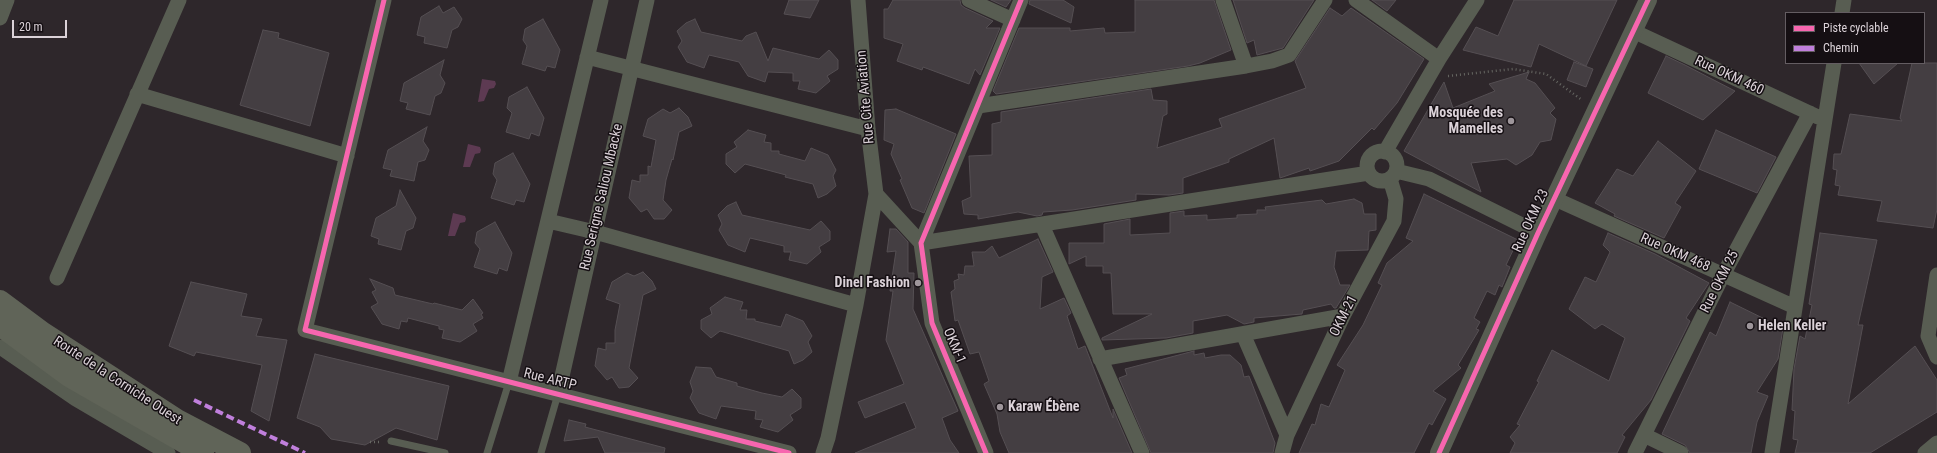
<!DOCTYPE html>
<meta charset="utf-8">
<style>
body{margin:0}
#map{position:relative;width:1937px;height:453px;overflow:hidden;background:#2e272b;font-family:"Roboto Condensed",sans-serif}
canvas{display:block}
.legend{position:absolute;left:1785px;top:12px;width:140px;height:52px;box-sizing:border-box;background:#150f13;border:1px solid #645d62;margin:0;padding:5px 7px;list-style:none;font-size:12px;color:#dbd2d8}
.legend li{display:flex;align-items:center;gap:8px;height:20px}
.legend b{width:20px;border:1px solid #645d62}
.scale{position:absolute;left:12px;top:20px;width:55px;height:18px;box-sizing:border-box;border:2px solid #dbd2d8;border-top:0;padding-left:5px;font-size:12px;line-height:14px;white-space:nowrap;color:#dbd2d8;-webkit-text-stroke:3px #150f13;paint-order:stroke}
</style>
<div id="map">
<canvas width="1937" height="453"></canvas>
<ul class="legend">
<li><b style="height:5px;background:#f766af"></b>Piste cyclable</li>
<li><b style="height:5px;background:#c07fdc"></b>Chemin</li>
</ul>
<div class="scale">20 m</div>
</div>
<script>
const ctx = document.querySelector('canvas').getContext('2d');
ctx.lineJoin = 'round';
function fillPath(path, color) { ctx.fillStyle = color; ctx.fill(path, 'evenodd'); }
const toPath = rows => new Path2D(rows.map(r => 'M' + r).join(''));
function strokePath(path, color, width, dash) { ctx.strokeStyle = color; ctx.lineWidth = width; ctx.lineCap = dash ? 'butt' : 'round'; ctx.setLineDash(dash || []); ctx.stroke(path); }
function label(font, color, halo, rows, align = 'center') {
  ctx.font = font + ' "Roboto Condensed",sans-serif'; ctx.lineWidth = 3; ctx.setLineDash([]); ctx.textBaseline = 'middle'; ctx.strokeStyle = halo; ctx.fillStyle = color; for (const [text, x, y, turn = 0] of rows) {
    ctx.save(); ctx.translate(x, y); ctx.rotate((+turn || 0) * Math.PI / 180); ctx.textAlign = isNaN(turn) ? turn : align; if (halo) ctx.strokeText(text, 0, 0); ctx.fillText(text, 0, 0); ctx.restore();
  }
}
fillPath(toPath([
 [482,79,495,81,496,84,494,88,489,89,484,101,478,102],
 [468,144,480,147,481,150,480,153,475,154,470,167,463,167],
 [453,213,465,216,466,219,465,222,460,223,455,236,448,236]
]), '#5d3a52');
const building = toPath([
 [789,0,819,0,810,18,784,14,789,0],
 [893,0,960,0,961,5,965,8,993,21,986,28,1000,28,980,75,975,69,969,84,923,67,922,70,897,61,903,44,884,38,884,9,888,9,893,0],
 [991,0,1011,0,1006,7,991,0],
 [1030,0,1063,0,1074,7,1071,23,1029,4,1030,0],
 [1135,0,1214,0,1231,50,1200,63,1188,66,996,94,993,91,1019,28,1070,28,1070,31,1104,28,1105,33,1135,32,1135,0],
 [1233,0,1314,0,1283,48,1257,55,1254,40,1247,43,1233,0],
 [1372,0,1396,0,1387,11,1372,0],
 [1514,0,1617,0,1586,66,1539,44,1531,67,1463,50,1476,27,1498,36,1514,0],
 [439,6,443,13,454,7,462,19,458,27,452,30,447,48,424,43,425,37,417,35,421,17,439,6],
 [1330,8,1342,16,1351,8,1424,59,1397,103,1374,130,1372,128,1339,161,1310,171,1309,168,1280,178,1274,138,1229,159,1229,162,1183,178,1183,193,1169,195,1136,194,1136,200,1072,210,1043,212,1042,215,1037,216,1018,212,978,219,978,215,964,214,962,201,971,197,969,156,992,155,992,124,1001,122,1001,112,1151,89,1153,100,1167,101,1167,114,1163,116,1157,148,1222,127,1219,119,1306,88,1295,61,1330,8],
 [543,19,560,50,555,68,547,66,545,71,522,64,527,46,523,40,525,29,543,19],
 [695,19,701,32,742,41,746,36,756,32,768,61,773,48,819,59,829,50,838,60,838,69,827,76,830,81,816,93,798,89,800,81,793,81,793,73,768,72,765,82,748,76,739,62,709,55,704,68,687,62,678,47,682,41,677,31,686,23,695,19],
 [263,30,279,33,278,38,329,53,310,126,240,105,263,30],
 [1666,56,1685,65,1735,91,1703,120,1648,93,1666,56],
 [444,60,440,75,445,83,441,93,435,96,430,115,406,109,408,103,400,101,404,83,444,60],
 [1574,62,1593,69,1586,87,1567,80,1574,62],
 [1859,63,1898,63,1874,84,1859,63],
 [1912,63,1937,63,1937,209,1933,228,1877,221,1882,201,1838,195,1840,186,1835,185,1837,170,1833,169,1834,154,1841,154,1850,114,1902,121,1900,118,1912,63],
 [1529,72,1526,79,1535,83,1555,108,1550,113,1556,119,1551,140,1540,142,1532,155,1516,165,1507,159,1471,163,1481,192,1404,151,1444,82,1453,108,1495,91,1489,84,1529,72],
 [527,87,544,118,539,136,531,133,529,139,506,132,512,113,507,108,509,97,527,87],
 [679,108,688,117,692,126,679,132,673,160,672,159,666,180,663,200,672,210,664,219,654,219,647,209,641,212,629,198,632,180,640,182,640,175,648,175,648,166,651,167,656,140,643,136,648,119,663,109,670,113,679,108],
 [896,109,956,134,924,213,912,208,900,180,902,179,891,154,894,144,884,140,885,110,896,109],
 [427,127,423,141,429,150,425,160,418,162,414,181,390,176,392,170,383,168,388,150,427,127],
 [748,130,766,135,764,142,771,143,771,151,779,151,779,154,805,161,811,148,828,155,836,170,833,176,836,186,827,194,818,198,813,184,785,177,786,175,745,164,735,173,726,164,726,154,737,147,734,142,748,130],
 [1716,130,1776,157,1757,193,1699,169,1716,130],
 [1658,141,1696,171,1675,203,1681,207,1664,238,1614,216,1615,214,1595,203,1617,169,1633,176,1658,141],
 [513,153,530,184,524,202,516,200,514,205,491,198,497,180,493,174,495,163,513,153],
 [400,190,416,218,413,228,406,231,401,250,378,244,379,239,371,236,376,218,396,206,400,190],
 [1424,194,1518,240,1506,265,1510,267,1502,287,1499,285,1495,295,1487,291,1474,318,1480,322,1476,329,1479,330,1458,365,1461,368,1433,391,1446,399,1432,425,1429,423,1414,453,1299,453,1312,424,1315,425,1321,404,1329,407,1345,370,1337,365,1363,325,1382,285,1378,283,1387,263,1413,241,1406,238,1424,194],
 [1354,199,1362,203,1364,214,1376,214,1376,230,1369,231,1368,250,1336,251,1334,267,1340,285,1350,285,1336,308,1334,308,1331,304,1303,310,1302,314,1254,318,1254,322,1244,324,1227,315,1193,321,1193,333,1166,338,1102,340,1102,338,1152,314,1113,314,1111,273,1103,273,1103,266,1086,266,1086,256,1069,264,1069,243,1104,243,1104,224,1130,219,1130,235,1170,233,1170,213,1184,211,1184,216,1207,215,1207,220,1237,218,1237,215,1257,214,1257,210,1266,210,1265,207,1322,200,1326,204,1354,199],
 [736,202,742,215,810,230,821,221,830,231,830,240,819,247,821,252,807,264,789,260,791,252,784,252,784,246,750,238,745,252,728,245,719,230,722,224,718,215,727,206,736,202],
 [495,222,512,253,507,271,499,268,497,274,474,267,480,249,475,243,477,232,495,222],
 [890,229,896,229,908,242,908,273,914,273,913,309,958,411,942,418,950,440,959,453,855,453,916,428,905,402,865,418,858,402,904,384,886,340,893,291,890,291,896,251,887,252,890,229],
 [1608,233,1655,254,1709,283,1686,318,1690,321,1651,400,1622,435,1625,437,1617,453,1510,453,1515,443,1510,437,1520,425,1517,424,1539,382,1537,381,1552,350,1609,381,1625,338,1602,324,1595,329,1569,309,1585,277,1596,282,1610,252,1603,245,1608,233],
 [1820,233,1877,240,1858,325,1863,325,1848,404,1915,346,1937,380,1937,412,1870,453,1795,453,1798,440,1793,439,1795,411,1792,410,1794,369,1800,336,1805,339,1812,305,1809,304,1820,233],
 [1038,239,1053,272,1042,277,1040,309,1064,298,1071,313,1067,316,1078,349,1085,346,1113,418,1113,409,1132,453,1009,453,1000,432,997,414,984,384,989,381,979,352,970,354,958,320,955,321,951,292,955,289,954,281,959,279,958,274,964,275,965,266,974,266,972,252,985,252,992,246,999,258,1038,239],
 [643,272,652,281,656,289,643,295,629,368,638,378,629,387,619,388,612,377,607,380,595,366,598,348,606,350,606,343,615,343,615,330,620,304,606,299,612,282,627,273,634,276,643,272],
 [370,279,393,288,395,295,433,304,434,303,462,310,473,299,483,313,481,314,483,318,473,324,477,331,460,342,442,338,444,330,439,329,439,326,408,318,407,322,401,321,399,329,382,324,371,307,378,303,372,292,376,290,370,279],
 [191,282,247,294,241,316,262,319,256,336,287,340,269,421,251,411,262,365,196,352,194,356,169,346,191,282],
 [725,297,743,302,740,310,747,310,746,319,755,319,755,321,781,327,786,314,803,321,812,336,808,342,812,352,803,360,794,364,789,351,720,331,711,338,701,329,701,320,712,314,710,308,725,297],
 [1730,302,1783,328,1778,359,1757,392,1768,396,1757,422,1751,453,1690,453,1685,445,1662,434,1710,332,1716,336,1730,302],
 [1194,351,1194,355,1204,353,1205,358,1221,355,1230,355,1241,365,1244,377,1249,376,1275,443,1273,453,1151,453,1119,378,1127,375,1125,369,1194,351],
 [315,354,449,386,437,440,396,428,365,445,331,439,320,427,297,418,315,354],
 [696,367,711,368,716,377,737,383,737,386,762,393,782,397,792,389,801,398,801,408,790,415,793,420,778,432,760,427,763,420,755,419,756,411,721,406,716,419,699,413,690,398,693,391,690,382,696,367],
 [569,420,586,424,585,427,665,448,664,453,605,453,598,437,564,441,569,420]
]);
fillPath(building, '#443e42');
strokePath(building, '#554f53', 1);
strokePath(toPath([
 [1448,76,1513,69,1546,74,1582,100],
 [370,442,379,442]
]), '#666762', 2.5, [1, 3]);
strokePath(toPath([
 [391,441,445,453],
 [487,453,509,382],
 [541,453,558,394]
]), '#585d52', 7);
strokePath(toPath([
 [384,0,305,330,789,453],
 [969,0,1013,20],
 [1223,0,1246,66],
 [1356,0,1439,59],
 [1842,13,1844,0],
 [0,18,7,0],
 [1633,31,1818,117],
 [587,57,868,129],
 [137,94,347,156],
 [978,106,1246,66,1272,61,1289,55,1325,0],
 '1367 166a15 15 0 1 1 30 0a15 15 0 1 1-30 0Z',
 [1385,152,1439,59,1477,0],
 [1396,171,1429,179,1538,233],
 [876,194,921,243],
 [1555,199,1795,307],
 [548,221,595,232,856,305],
 [1042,225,1142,453],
 [921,243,1369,173],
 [1937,275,1928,336,1937,357],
 [57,278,179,0],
 [1243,334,1287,435],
 [0,347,76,399,168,453],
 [1100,359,1343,316],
 [509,382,601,0],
 [558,394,647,0],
 [1644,435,1681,453],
 [823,453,828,438,856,305,876,194,868,129,858,0],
 [986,453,932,323,921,243,1021,0],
 [1282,453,1287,435,1343,316,1394,221,1396,199,1390,179],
 [1635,453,1723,275,1810,113],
 [1772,453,1834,63],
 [1925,453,1937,443]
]), '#585d52', 15);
strokePath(toPath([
 [1439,453,1538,233,1648,0]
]), '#585d52', 18);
strokePath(toPath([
 [0,301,43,333,177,420,240,453],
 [0,325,69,376,203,453]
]), '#606458', 22);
strokePath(toPath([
 [194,400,305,453]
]), '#c07fdc', 4, [8, 4]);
strokePath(toPath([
 [384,0,305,330,789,453],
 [986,453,932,323,921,243,1021,0],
 [1439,453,1538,233,1648,0]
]), '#f766af', 5);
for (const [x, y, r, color] of [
 [1511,121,4,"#9e969b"],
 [918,283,4,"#9e969b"],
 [1750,326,4,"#9e969b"],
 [1000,407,4,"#9e969b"]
]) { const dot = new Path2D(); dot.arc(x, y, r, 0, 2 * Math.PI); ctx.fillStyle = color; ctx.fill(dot); strokePath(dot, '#150f13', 1.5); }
label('14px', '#dbd2d8', '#150f13', [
 ["Rue OKM 460",1729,76,25],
 ["Rue Cite Aviation",866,97,-95],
 ["Rue Serigne Saliou Mbacke",602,197,-77],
 ["Rue OKM 23",1531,221,-65],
 ["Rue OKM 468",1675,253,24],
 ["Rue OKM 25",1720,282,-63],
 ["OKM-21",1344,316,-63],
 ["OKM-1",954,346,67],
 ["Rue ARTP",550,380,14],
 ["Route de la Corniche Ouest",117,381,33]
]);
label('bold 14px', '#dbd2d8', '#150f13', [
 ["Mosquée des",1503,113],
 ["Mamelles",1503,129],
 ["Dinel Fashion",910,283],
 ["Helen Keller",1758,326,"left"],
 ["Karaw Ébène",1008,407,"left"]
], 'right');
</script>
